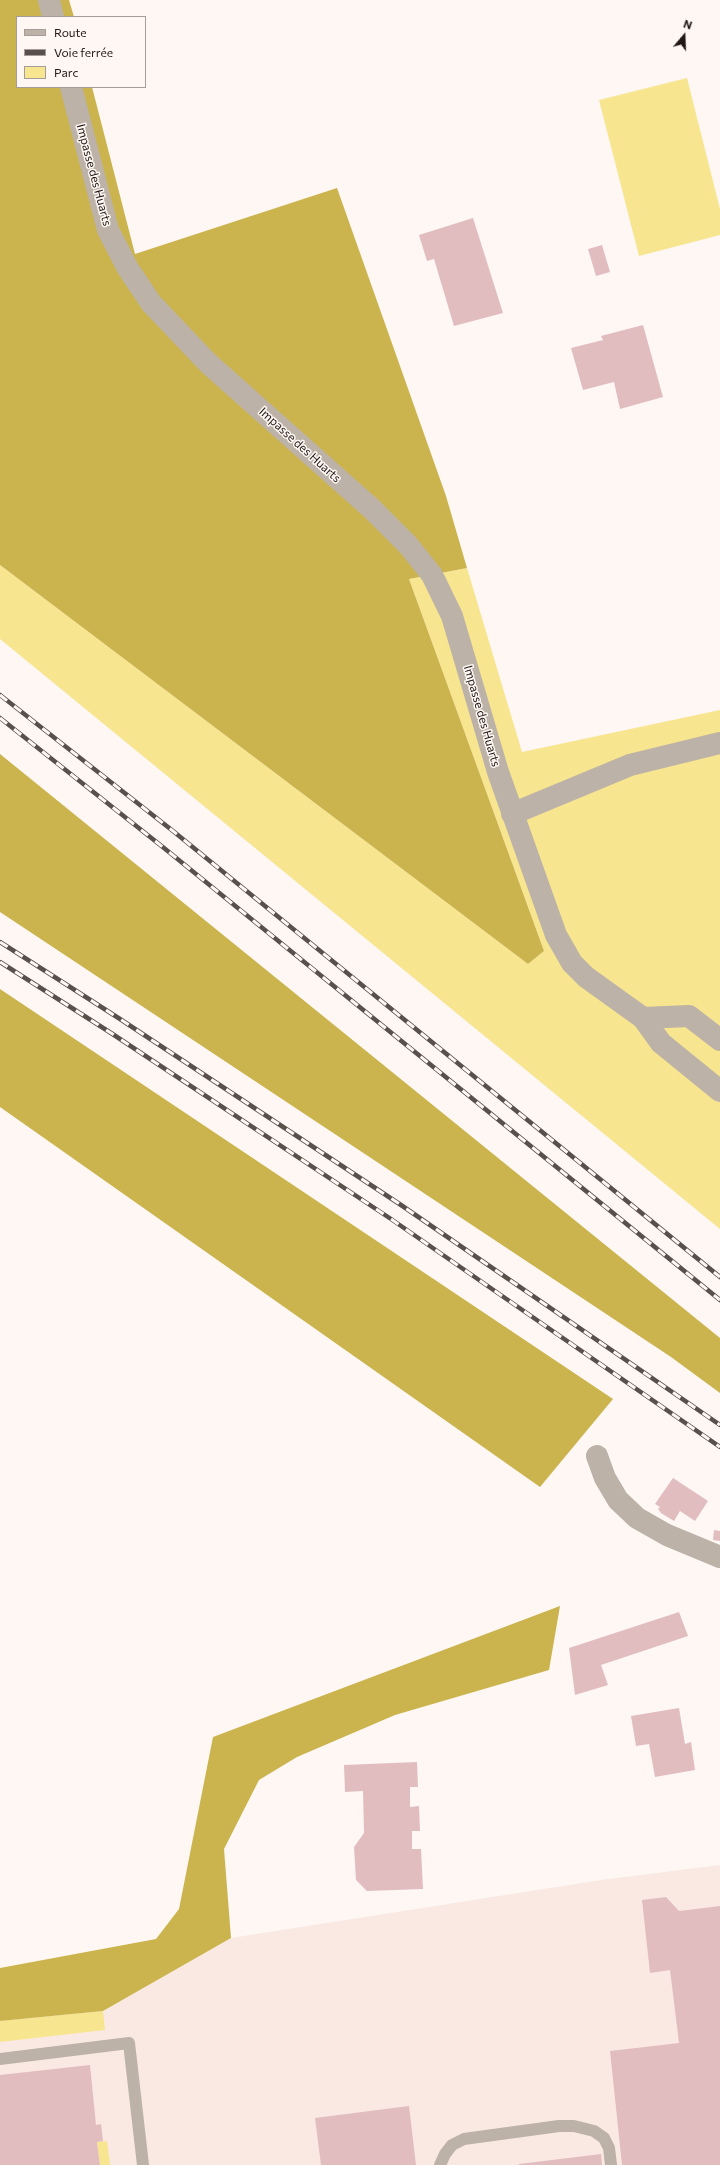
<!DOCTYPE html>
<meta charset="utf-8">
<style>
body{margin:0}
#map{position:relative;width:720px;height:2165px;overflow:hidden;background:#fef7f4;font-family:Commissioner,sans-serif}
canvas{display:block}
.legend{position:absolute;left:16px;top:16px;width:130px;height:72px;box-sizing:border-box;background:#fef7f4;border:1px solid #a69d9a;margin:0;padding:5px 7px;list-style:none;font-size:12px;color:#221712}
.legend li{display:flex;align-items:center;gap:8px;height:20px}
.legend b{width:20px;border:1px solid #a69d9a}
.north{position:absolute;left:664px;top:16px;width:40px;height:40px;-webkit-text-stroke:3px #fef7f4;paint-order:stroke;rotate:19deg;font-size:11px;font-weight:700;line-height:16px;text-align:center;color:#221712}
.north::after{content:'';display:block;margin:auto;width:14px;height:18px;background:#221712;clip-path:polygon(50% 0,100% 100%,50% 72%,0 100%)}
</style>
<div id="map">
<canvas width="720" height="2165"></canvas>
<ul class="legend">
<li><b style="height:5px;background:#bcb2a7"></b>Route</li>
<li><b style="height:5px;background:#5a504b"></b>Voie ferrée</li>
<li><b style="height:11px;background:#f8e590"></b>Parc</li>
</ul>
<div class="north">N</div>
</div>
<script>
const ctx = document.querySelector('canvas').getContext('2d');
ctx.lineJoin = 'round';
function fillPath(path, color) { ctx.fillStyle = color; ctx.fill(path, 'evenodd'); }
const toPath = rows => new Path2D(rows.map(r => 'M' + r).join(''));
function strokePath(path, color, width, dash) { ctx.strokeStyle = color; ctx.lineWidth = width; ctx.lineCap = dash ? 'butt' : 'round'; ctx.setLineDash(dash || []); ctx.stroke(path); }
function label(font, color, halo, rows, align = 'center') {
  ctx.font = font + ' Commissioner,sans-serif'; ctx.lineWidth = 3; ctx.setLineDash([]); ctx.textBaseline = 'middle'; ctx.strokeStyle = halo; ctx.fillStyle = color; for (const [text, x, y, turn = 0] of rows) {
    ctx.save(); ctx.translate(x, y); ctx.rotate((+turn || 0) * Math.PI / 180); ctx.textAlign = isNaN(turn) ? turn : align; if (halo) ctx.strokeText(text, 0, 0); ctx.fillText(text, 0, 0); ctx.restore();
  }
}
fillPath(toPath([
 [720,1865,720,2165,0,2165,0,2021,103,2011,231,1938,601,1880]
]), '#fae9e3');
fillPath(toPath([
 [687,78,720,209,720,235,639,256,599,100],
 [0,565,528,964,544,951,409,579,467,568,522,752,720,710,720,1229,0,639],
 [103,2011,105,2030,0,2042,0,2021],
 [107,2141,110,2165,100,2165,97,2142]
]), '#f8e590');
fillPath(toPath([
 [0,0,69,0,74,17,17,17,17,87,92,87,135,254,337,188,446,496,467,568,409,579,544,951,528,964,0,565],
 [0,754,720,1338,720,1393,671,1357,0,912],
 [0,989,613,1399,540,1487,0,1107],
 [560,1606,549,1670,395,1715,297,1757,259,1780,224,1849,231,1938,103,2011,0,2021,0,1968,156,1939,179,1909,213,1737]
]), '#cbb44d');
fillPath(toPath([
 [473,218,503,313,454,326,434,259,427,261,419,235],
 [602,245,610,272,596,276,588,249],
 [643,325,663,397,620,409,614,382,583,390,571,348,603,340,601,336],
 [673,1478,708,1501,695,1521,680,1511,674,1521,661,1513,658,1509,660,1507,655,1504],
 [714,1530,720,1531,720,1541,713,1540],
 [679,1612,688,1636,601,1665,608,1685,575,1695,569,1648],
 [679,1708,685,1744,691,1742,695,1770,655,1777,649,1744,636,1746,631,1716],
 [417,1762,418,1787,410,1787,410,1807,419,1806,420,1831,412,1831,412,1849,421,1849,423,1889,367,1891,356,1880,354,1847,364,1833,363,1791,345,1792,344,1765],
 [666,1897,679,1911,720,1906,720,2165,622,2165,610,2051,679,2043,670,1970,650,1973,642,1900],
 [90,2065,96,2125,101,2124,103,2141,97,2142,100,2165,0,2165,0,2075],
 [409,2106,416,2165,321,2165,315,2118],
 [601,2154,602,2165,519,2165,519,2164]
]), '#e2bdc0');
strokePath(toPath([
 [0,2059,129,2043,143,2165],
 [440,2165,445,2154,452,2145,464,2139,559,2126,574,2126,594,2131,604,2138,609,2148,611,2165]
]), '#bcb2a7', 12);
strokePath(toPath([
 [49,0,53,17],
 [71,87,108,230,127,267,151,303,208,363,372,509,408,545,432,575,452,616,498,772,556,935,572,963,586,977,643,1018,689,1016,720,1040],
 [512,814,630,765,720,743],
 [643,1018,661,1043,720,1091],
 [597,1456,605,1478,618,1500,637,1518,667,1535,720,1557]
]), '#bcb2a7', 22);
const rail = toPath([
 [0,695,173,831,720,1277],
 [0,718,164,848,720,1300],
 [0,942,120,1019,401,1205,720,1425],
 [0,962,111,1033,391,1219,720,1447]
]);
strokePath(rail, '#5a504b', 4.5);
strokePath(rail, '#fef7f4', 3, [9]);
label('12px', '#221712', '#fef7f4', [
 ["Impasse des Huarts",94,175,75],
 ["Impasse des Huarts",300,445,42],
 ["Impasse des Huarts",482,716,74]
]);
</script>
